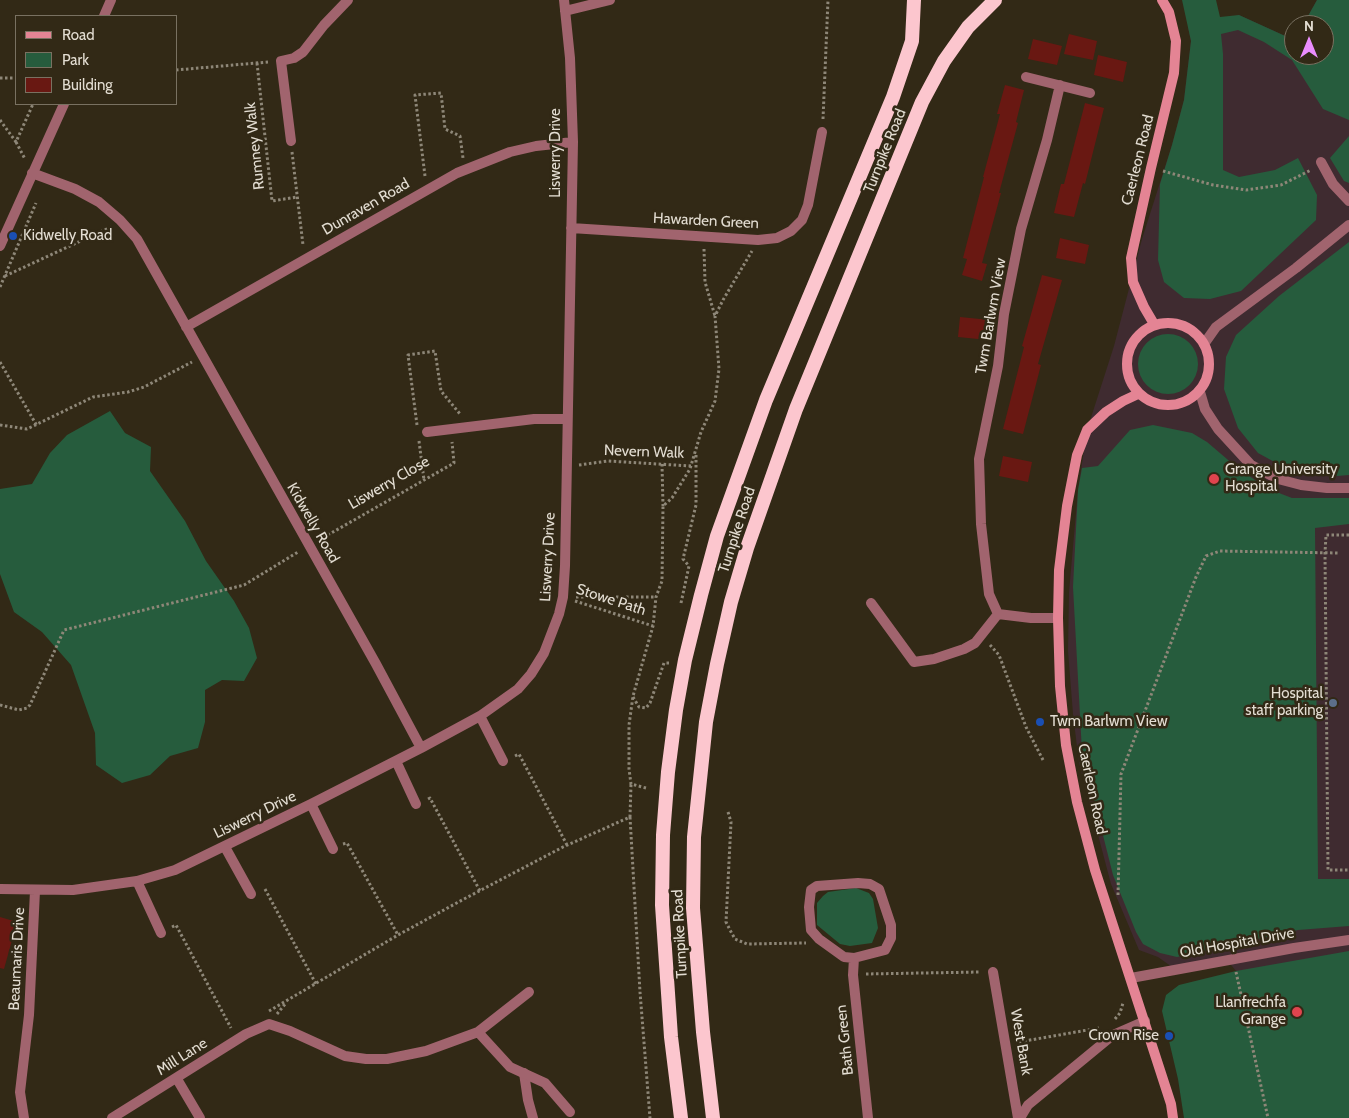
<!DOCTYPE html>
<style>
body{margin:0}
#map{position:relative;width:1349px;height:1118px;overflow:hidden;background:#322916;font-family:Cabin,sans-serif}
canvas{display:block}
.legend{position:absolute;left:15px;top:15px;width:162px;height:90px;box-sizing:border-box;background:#322916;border:1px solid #797161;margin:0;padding:6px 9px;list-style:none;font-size:15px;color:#e3ddd2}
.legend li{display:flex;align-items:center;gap:10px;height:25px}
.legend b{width:25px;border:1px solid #797161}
.north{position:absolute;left:1284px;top:15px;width:50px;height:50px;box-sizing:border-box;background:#322916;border:1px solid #797161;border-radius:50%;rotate:0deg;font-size:14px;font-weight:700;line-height:20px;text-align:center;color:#e3ddd2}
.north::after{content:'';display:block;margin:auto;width:18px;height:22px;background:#ea8dfd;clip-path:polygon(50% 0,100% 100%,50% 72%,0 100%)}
</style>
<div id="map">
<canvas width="1349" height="1118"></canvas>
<ul class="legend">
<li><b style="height:6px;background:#e48494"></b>Road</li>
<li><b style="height:14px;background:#265c3d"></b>Park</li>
<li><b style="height:14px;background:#691812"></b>Building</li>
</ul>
<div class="north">N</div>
</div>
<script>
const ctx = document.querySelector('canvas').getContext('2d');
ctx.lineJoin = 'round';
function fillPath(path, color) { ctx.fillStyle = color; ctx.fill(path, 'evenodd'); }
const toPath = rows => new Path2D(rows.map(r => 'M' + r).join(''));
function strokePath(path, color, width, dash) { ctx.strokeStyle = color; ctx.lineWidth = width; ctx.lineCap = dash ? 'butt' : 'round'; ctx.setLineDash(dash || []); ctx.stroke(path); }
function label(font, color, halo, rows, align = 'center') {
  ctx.font = font + ' Cabin,sans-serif'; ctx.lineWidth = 5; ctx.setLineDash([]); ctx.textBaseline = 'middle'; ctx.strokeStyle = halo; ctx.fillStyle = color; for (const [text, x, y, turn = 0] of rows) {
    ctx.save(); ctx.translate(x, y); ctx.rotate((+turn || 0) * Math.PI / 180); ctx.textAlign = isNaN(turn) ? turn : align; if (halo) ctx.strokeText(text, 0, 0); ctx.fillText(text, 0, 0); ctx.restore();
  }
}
fillPath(toPath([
 [1317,0,1349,0,1349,1118,1268,1118,1236,971,1227,960,1175,969,1158,957,1139,950,1111,884,1079,763,1073,714,1068,651,1069,592,1078,490,1087,430,1114,346,1142,239,1172,145,1184,100,1191,41,1188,27,1239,15,1294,40,1294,55,1324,55,1324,25,1303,25]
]), '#3f2b30');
fillPath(toPath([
 [1182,0,1216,0,1220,17,1239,15,1294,40,1294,55,1324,55,1324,25,1303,25,1317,0,1349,0,1349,120,1323,109,1292,60,1264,42,1238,30,1221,34,1223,54,1223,170,1239,177,1275,170,1298,158,1317,195,1316,220,1241,291,1210,299,1184,298,1164,282,1158,260,1160,184,1172,145,1184,100,1191,41],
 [1349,136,1349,183,1344,181,1330,158],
 [1349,242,1349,475,1337,476,1291,471,1258,453,1238,428,1224,389,1226,357,1236,335,1279,296],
 '1138 364a30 30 0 1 1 60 0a30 30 0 1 1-60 0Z',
 [110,411,125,433,151,447,150,471,185,521,206,561,234,601,249,628,257,658,244,681,222,680,205,690,205,722,198,748,170,756,150,775,122,783,96,765,95,733,71,665,42,632,14,612,0,574,0,489,32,484,50,453,67,435],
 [1153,425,1192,433,1207,442,1234,465,1266,488,1292,498,1349,498,1349,524,1315,528,1318,879,1349,879,1349,926,1298,930,1177,957,1160,953,1143,944,1136,932,1113,875,1082,752,1073,587,1078,490,1082,468,1098,466,1130,430],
 [856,888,869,893,873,899,878,928,872,943,850,946,840,944,817,925,817,903,823,896,828,892],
 [1349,951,1349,1118,1184,1118,1178,1079,1162,1011,1166,995,1179,985,1236,971]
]), '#265c3d');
fillPath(toPath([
 [1069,34,1097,41,1093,60,1064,54],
 [1033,39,1062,46,1057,65,1028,59],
 [1098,55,1127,62,1123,82,1094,75],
 [1005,85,1024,90,1016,122,1018,123,999,193,1001,193,982,263,987,264,982,281,962,275,967,259,963,258,984,177,983,177,1000,114,997,114],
 [1085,103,1104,108,1085,184,1083,183,1074,217,1054,213,1061,184,1064,184],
 [1060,238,1089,245,1085,264,1056,258],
 [1042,275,1062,280,1038,364,1041,365,1023,434,1003,429,1024,347,1022,346,1026,332],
 [960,317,990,320,988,340,958,337],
 [1003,456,1032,462,1028,482,999,476],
 [0,917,17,922,4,969,0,968]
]), '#691812');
strokePath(toPath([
 [257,63,272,201,297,197],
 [176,70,268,62],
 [0,78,16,78],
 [823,119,828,0],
 [0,120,16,142,33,104],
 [16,142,25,159],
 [292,152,303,245],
 [1163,171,1213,185,1246,190,1281,185,1311,170],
 [425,176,415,95,441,93,445,129,460,136,463,158],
 [704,249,705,282,715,316],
 [5,276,111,227],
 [0,287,36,203],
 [0,362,37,426],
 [0,425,27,429,93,397,128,392,144,387,192,362],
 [417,425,408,355,435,351,441,391,460,414],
 [419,441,424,480],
 [662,464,663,506],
 [579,465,608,461,691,466],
 [1349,535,1326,535,1325,553,1328,870,1349,870],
 [319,540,454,463,452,442],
 [576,597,656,597],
 [575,601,653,626],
 [681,603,689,566,683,559,696,505,696,454],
 [990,645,999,655,1026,727,1043,760],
 [633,697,639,707,646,708,650,703,664,663,669,663],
 [0,705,19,710,27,708,30,705,64,630,244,585,298,552],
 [515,756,519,754,567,845],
 [646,788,631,784,629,769,629,725,633,696,653,626,656,597,662,581,663,506,672,498,690,469,701,432,715,401,719,369,715,316,723,300,752,251],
 [428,799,430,798,480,891],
 [728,812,731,822,726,922,730,930,735,939,747,944,806,943],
 [630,817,640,992,650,1118],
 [343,844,347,843,398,935],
 [265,889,316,984],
 [1118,895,1121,774,1196,577,1206,556,1220,551,1339,553],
 [172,927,176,925,231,1028],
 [1222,941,1225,948],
 [1236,972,1268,1118],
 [866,974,980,972],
 [269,1011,398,935,464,899,563,847,630,817,631,784],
 [277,1014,286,1003],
 [1115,1019,1120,1013,1123,1003],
 [1019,1042,1099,1028]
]), '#8e8778', 3, [2.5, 2.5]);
strokePath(toPath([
 [1321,162,1333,184,1349,201],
 [1204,344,1216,327,1296,268,1349,225],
 [1200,392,1205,409,1218,429,1251,465,1278,479,1301,485,1327,488,1349,488],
 [1131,978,1294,948,1349,940],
 [524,1073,528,1100,533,1118]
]), '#a1646e', 10);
strokePath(toPath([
 [565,11,610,0],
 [104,16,111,0],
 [1026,77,1090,93],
 [291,141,281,61,294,58,303,52,324,25,348,0],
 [32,173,75,189,99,202,120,220,137,239,376,664,421,748],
 [571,228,758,240,777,238,791,231,802,220,808,205,822,132],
 [0,246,64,104],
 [186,327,457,173,510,152,536,146,573,142],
 [427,432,534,419,567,419],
 [871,603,914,662,934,659,964,649,975,643,998,614],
 [1058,618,1031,618,998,614,989,594,981,524,979,459,998,366,1004,314,1021,229,1047,140,1060,85],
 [480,716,503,761],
 [396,761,416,804],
 [311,804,333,849],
 [225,847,251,894],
 [137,881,161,933],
 [858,883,870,884,879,889,891,925,891,938,885,950,854,958,844,957,819,939,811,930,809,907,811,890,817,886,858,883],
 [0,889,73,890,137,881,175,870,311,804,421,748,480,716,518,689,531,674,544,653,559,614,563,597,565,566,573,142,570,58,564,0],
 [854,958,853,975,868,1118],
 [993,972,1018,1118],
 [478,1032,510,1067,545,1083,570,1112],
 [177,1079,200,1118],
 [24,1118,20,1092,29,1015,35,891],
 [112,1118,246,1034,269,1024,290,1031,345,1056,366,1059,387,1059,426,1051,478,1032,529,992],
 [1020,1118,1028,1105,1113,1035,1145,1021]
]), '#a1646e', 10);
strokePath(toPath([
 '1127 364a41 41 0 1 1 82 0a41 41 0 1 1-82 0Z',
 [1154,324,1144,307,1133,282,1131,258,1151,168,1174,73,1176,41,1169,12,1162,0],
 [1138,394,1123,401,1106,412,1087,430,1077,455,1067,506,1059,570,1058,618,1060,686,1066,745,1077,802,1095,870,1171,1104,1173,1118]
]), '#e48494', 10);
strokePath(toPath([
 [681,1118,671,1037,662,905,663,835,668,772,676,710,685,660,701,595,717,536,766,400,893,97,912,41,914,0],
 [713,1118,703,1032,693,908,694,837,706,722,717,664,731,602,747,548,796,409,922,102,944,61,968,27,995,0]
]), '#fcc6ce', 14);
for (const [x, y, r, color] of [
 [13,236,5,"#1a4fb4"],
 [1214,479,6,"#e0444e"],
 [1333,703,5,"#5c6f8a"],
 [1040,722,5,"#1a4fb4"],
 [1297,1012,6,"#e0444e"],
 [1169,1036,5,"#1a4fb4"]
]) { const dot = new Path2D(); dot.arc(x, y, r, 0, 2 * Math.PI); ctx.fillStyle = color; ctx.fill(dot); strokePath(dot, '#322916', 2); }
label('15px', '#e3ddd2', '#322916', [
 ["Rumney Walk",255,146,-96],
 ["Turnpike Road",885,151,-68],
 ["Liswerry Drive",556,153,-90],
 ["Caerleon Road",1138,160,-76],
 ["Dunraven Road",366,207,-30],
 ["Hawarden Green",706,221,3],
 ["Twm Barlwm View",991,316,-80],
 ["Nevern Walk",644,452,2],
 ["Liswerry Close",389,483,-30],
 ["Kidwelly Road",313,523,60],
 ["Turnpike Road",737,530,-72],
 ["Liswerry Drive",548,557,-87],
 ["Stowe Path",611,600,18],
 ["Caerleon Road",1092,789,78],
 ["Liswerry Drive",255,815,-26],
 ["Turnpike Road",680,934,-93],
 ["Old Hospital Drive",1237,943,-10],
 ["Beaumaris Drive",17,959,-87],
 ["Bath Green",845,1040,-96],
 ["West Bank",1021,1042,80],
 ["Mill Lane",182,1057,-32]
]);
label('15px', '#e3ddd2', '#322916', [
 ["Kidwelly Road",23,236],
 ["Grange University",1225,470],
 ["Hospital",1225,487],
 ["Hospital",1323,694,"right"],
 ["staff parking",1323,711,"right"],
 ["Twm Barlwm View",1050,722],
 ["Llanfrechfa",1286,1003,"right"],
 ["Grange",1286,1020,"right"],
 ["Crown Rise",1159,1036,"right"]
], 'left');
</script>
